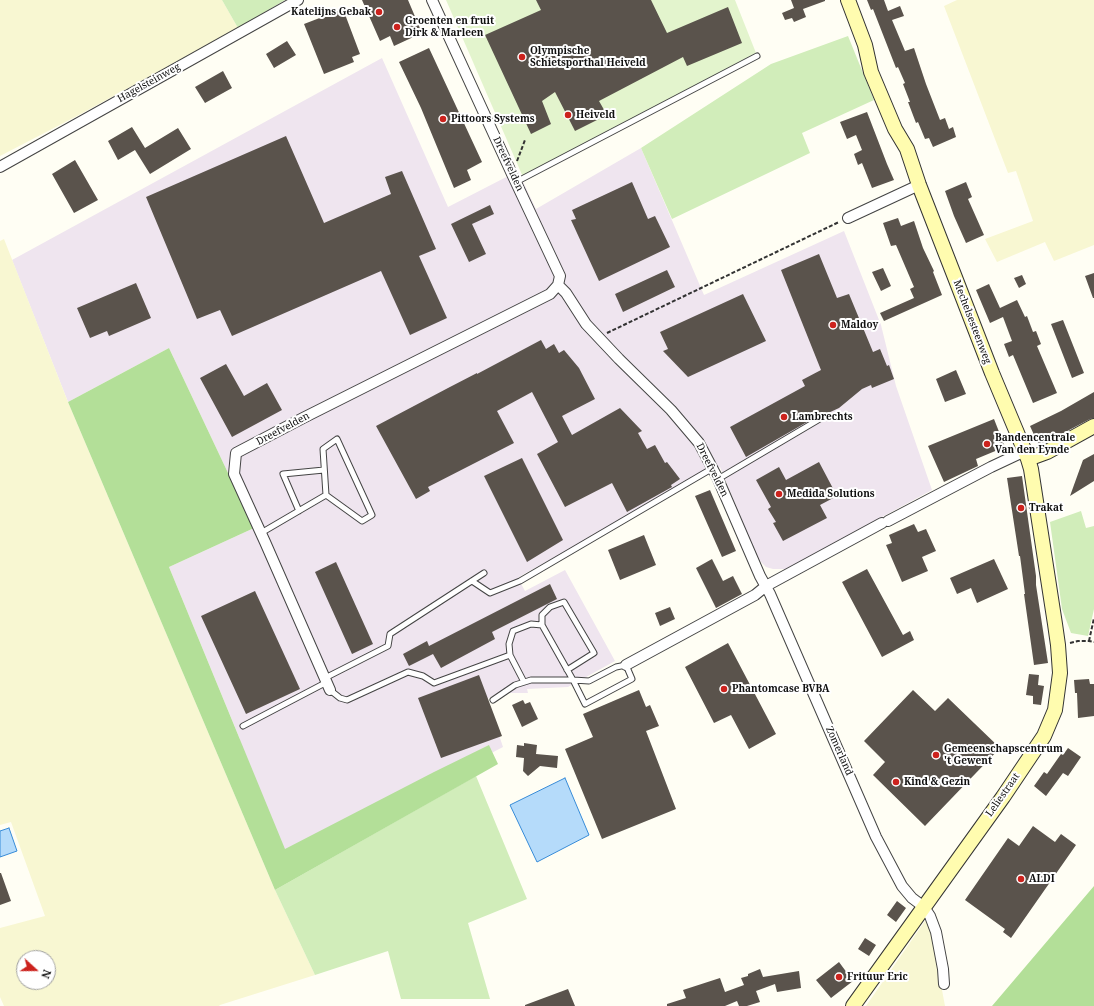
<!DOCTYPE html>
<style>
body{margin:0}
#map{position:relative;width:1094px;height:1006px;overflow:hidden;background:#fffef4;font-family:"Noto Serif",serif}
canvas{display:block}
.north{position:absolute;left:16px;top:950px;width:40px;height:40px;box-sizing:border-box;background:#fff;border:1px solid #a0a0a0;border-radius:50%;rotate:111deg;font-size:11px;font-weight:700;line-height:16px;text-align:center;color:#111}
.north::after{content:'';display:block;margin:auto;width:14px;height:18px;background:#cc221d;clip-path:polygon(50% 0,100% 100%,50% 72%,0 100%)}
</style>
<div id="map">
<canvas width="1094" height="1006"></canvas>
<div class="north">N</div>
</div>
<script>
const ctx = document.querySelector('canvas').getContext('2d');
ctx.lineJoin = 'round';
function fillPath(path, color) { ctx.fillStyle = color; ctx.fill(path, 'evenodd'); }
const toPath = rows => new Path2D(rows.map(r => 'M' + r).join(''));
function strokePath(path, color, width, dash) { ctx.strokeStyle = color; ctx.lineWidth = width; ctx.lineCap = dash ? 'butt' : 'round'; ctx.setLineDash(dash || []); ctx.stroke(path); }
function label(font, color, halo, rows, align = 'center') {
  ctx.font = font + ' "Noto Serif",serif'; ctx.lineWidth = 4; ctx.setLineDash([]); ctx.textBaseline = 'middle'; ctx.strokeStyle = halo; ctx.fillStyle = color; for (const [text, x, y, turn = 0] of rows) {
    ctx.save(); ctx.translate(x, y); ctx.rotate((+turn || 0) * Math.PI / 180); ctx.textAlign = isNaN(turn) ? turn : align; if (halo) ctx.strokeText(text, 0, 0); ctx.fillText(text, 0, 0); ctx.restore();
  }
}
fillPath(toPath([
 [382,58,448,207,518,171,536,209,641,148,704,295,844,231,881,325,896,386,932,490,786,569,773,569,766,567,761,562,756,556,720,467,524,574,518,578,525,591,565,570,615,661,568,687,527,689,528,693,498,693,487,699,503,747,277,864,239,737,169,567,254,528,169,348,68,402,12,260]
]), '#efe5ef');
fillPath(toPath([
 [0,0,222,0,238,28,77,116,0,156],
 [957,0,1094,0,1094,245,1054,261,1045,242,997,262,985,239,1033,221,1016,171,1008,173,944,6],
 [4,239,68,402,275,890,315,975,220,1005,219,1006,4,1006,0,997,0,928,45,916,11,822,0,825,0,241],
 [24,958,48,958,48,982,24,982],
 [925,921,929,921,945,1006,866,1006]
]), '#f8f7d2');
fillPath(toPath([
 [222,0,285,0,238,28],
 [848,36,874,100,802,133,810,153,672,219,641,148,771,64],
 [1081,511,1086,528,1094,526,1094,609,1088,636,1071,633,1062,609,1050,522],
 [476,776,527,899,468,923,490,999,401,999,388,951,315,975,275,890]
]), '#d1edba');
fillPath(toPath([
 [169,348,254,528,169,567,285,849,434,772,489,745,498,764,275,890,68,402],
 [1094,886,1094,1006,992,1006]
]), '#b3df98');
fillPath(toPath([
 [446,0,735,0,756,53,523,177]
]), '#e3f4cd');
const water = toPath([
 [565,778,589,835,537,862,510,805,565,778],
 [9,828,17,851,0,857,0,831,9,828]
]);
fillPath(water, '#b5dbfa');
strokePath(water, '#378bd7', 1);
fillPath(toPath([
 [362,0,408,0,422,33,394,46,390,36,380,41],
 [536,0,651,0,667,33,728,7,742,43,687,66,683,57,599,101,607,115,575,131,555,92,542,101,551,124,531,134,485,35,541,10],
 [791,0,825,0,825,1,803,9,806,17,794,22,792,18,785,20,782,13,794,8],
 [867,0,884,0,888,11,900,6,904,16,892,20,905,51,914,48,926,84,940,120,945,118,949,129,953,127,956,137,933,147,929,138,925,139,918,122,916,123,908,102,910,102,903,84,905,83,898,67,896,68,873,9,871,10],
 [343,9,360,54,352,57,354,62,324,74,304,24],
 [287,41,296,55,274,68,266,54],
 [429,48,482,162,467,170,471,180,454,188,421,108,399,62],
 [223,71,232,88,205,103,195,87],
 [867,112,887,164,894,180,872,188,862,163,858,165,854,154,862,150,856,135,847,139,840,122],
 [132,127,145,148,178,128,191,149,150,174,135,150,118,160,108,141],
 [286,136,324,223,391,194,385,177,402,171,436,249,419,256,447,318,410,335,381,271,232,336,220,310,197,319,146,197],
 [75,160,98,200,74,213,52,174],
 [632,182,648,219,655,216,670,247,599,281,571,220,576,219,572,210],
 [966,182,972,197,968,199,984,235,966,243,954,216,945,191],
 [490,205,494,214,472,224,486,254,469,262,451,224],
 [898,218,901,226,914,221,923,248,934,271,933,272,942,295,884,321,880,313,914,298,910,289,914,287,896,245,891,246,883,223],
 [819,254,837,298,849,294,873,352,880,349,887,366,889,365,894,379,872,388,871,385,862,389,839,408,826,414,823,413,821,414,746,457,730,427,805,386,802,380,821,370,781,270],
 [883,268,891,286,881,291,872,272],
 [667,270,675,287,623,312,615,294],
 [1094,273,1094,298,1093,298,1085,276],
 [1022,275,1026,284,1019,288,1014,278],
 [136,283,151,318,109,336,107,331,90,338,77,308],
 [989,284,1000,308,1017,300,1025,317,1027,316,1033,332,1036,331,1041,344,1037,346,1057,393,1033,403,1013,355,1009,357,1004,344,1012,341,1003,317,990,323,976,290],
 [743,294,766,341,688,377,663,351,668,349,660,332],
 [1063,320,1084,373,1072,378,1051,324],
 [541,340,546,349,554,344,559,353,564,350,579,368,595,399,562,416,572,435,620,408,642,431,638,433,647,449,655,445,665,463,667,462,680,479,671,485,672,487,627,512,612,483,565,507,537,454,558,442,532,392,497,411,514,443,428,487,430,491,416,499,376,426,448,388,477,373,477,374],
 [226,364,244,396,267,383,282,410,232,437,200,378],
 [956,370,966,394,945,402,936,379],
 [1094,392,1094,418,1090,419,1039,446,1030,426,1061,411],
 [994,419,1005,447,976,459,978,466,944,482,928,446],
 [1094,454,1094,481,1070,496,1083,460],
 [522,458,563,540,527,562,484,476],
 [819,462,837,496,820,505,827,518,783,541,773,523,776,522,768,509,771,507,756,480,779,467,786,480],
 [1022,476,1036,576,1036,585,1048,663,1034,665,1024,594,1025,594,1020,556,1019,556,1007,478],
 [710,490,736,551,722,557,695,496],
 [914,524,918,532,926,529,936,551,922,557,928,571,902,582,886,545,892,543,889,535],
 [644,535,656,565,620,580,608,550],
 [712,559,723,581,733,576,742,594,716,608,696,568],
 [994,559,1008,589,977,603,971,588,957,594,950,578],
 [336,562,373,644,352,654,315,572],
 [867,569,903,635,910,631,914,640,882,657,842,582],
 [550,584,557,599,492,632,495,639,441,668,433,654,409,666,403,654,427,641,429,646],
 [255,591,300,689,246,714,201,616],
 [670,607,675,619,660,626,655,613],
 [728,643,776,734,749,749,731,715,714,723,685,667],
 [1029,674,1039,675,1038,685,1044,686,1041,705,1033,704,1033,696,1026,695],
 [479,675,502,736,441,758,418,698],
 [1089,679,1090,684,1094,684,1094,716,1078,718,1077,693,1075,693,1074,680],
 [639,690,646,707,650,705,659,726,646,731,676,809,602,839,565,749,593,737,583,714],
 [913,690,935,711,948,698,1000,748,925,826,873,775,885,762,864,741],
 [523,700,525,704,530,702,538,719,522,727,512,705],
 [524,743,537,745,536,754,558,756,557,768,540,766,528,776,523,771,524,758,516,757,517,745,524,746],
 [1068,748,1081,757,1068,776,1063,773,1046,796,1034,786,1044,772,1047,774,1061,754,1063,755],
 [1033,826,1055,842,1061,834,1076,845,1011,938,1003,932,1005,929,965,900,1008,838,1019,846],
 [0,873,1,873,11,901,0,905],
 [897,901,906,908,896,922,887,915],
 [865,938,876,945,869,956,858,949],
 [839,962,853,981,831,998,816,980],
 [760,969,763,977,799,971,801,988,777,992,775,984,756,991,760,1002,747,1006,739,1006,737,1001,725,1006,667,1006,667,1004,686,998,683,990,720,978,725,992,744,985,741,978,748,976,748,974],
 [568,989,575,1006,525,1006,525,1005]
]), '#5a534c');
const lane = toPath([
 [516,182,757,56],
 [718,479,823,417],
 [299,511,283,474,324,470],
 [261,533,326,495,362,521,372,515,337,439,323,449,326,495],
 [472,581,490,593,520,581,713,468],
 [542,625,542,615,550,607,564,602,594,653,567,670],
 [325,678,388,646,390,634,484,573],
 [330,690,340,698,347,700,408,672,423,676,434,683,510,655],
 [493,700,515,685,531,680,573,680,589,681,616,667,626,665,632,679,585,704,573,680,542,625,531,624,513,631,509,644,510,655,524,682],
 [243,726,327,682]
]);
const street = toPath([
 [0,167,298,0],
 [848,218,919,185],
 [558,285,566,293,586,324,619,359,671,410,699,443,718,479,760,576,770,594,876,837,902,886,912,898,924,907,930,916,936,932,943,969,944,984],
 [888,521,991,467,1025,451],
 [626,665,755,595,766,586,882,523],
 [330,690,265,542,234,474,236,453,303,418,550,294,558,285,560,276,512,174,432,0]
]);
const secondary = toPath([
 [848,0,865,45,871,72,895,129,907,149,919,185,956,280,992,373,1028,459,1031,469,1055,624,1058,645,1060,673,1055,710,1044,736,1003,797,853,1006],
 [1028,459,1047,452,1094,426]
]);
strokePath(lane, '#444', 7);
strokePath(street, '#444', 12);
strokePath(secondary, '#333', 16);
strokePath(toPath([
 [517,161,525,140],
 [607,333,839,222],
 [1089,641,1094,618],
 [1070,643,1078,641,1089,641,1094,642]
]), '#333', 2, [4, 2]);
strokePath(lane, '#fff', 5);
strokePath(street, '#fff', 10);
strokePath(secondary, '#fffcaf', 14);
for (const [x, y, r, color] of [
 [379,12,4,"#cc221d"],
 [397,27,4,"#cc221d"],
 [522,57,4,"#cc221d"],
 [568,115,4,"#cc221d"],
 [443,119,4,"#cc221d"],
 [833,325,4,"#cc221d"],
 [784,417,4,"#cc221d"],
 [987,444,4,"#cc221d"],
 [779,494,4,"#cc221d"],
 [1021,508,4,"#cc221d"],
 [724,689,4,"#cc221d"],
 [936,755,4,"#cc221d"],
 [896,782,4,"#cc221d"],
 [1021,879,4,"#cc221d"],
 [839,977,4,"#cc221d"]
]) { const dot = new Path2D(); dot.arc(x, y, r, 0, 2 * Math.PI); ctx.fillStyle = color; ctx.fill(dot); strokePath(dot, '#fff', 1.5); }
label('bold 10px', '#111', '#fff', [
 ["Katelijns Gebak",371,12,"right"],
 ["Groenten en fruit",405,21],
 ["Dirk & Marleen",405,33],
 ["Olympische",530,51],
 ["Schietsporthal Heiveld",530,63],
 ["Heiveld",576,115],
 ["Pittoors Systems",451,119],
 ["Maldoy",841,325],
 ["Lambrechts",792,417],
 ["Bandencentrale",995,438],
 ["Van den Eynde",995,450],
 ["Medida Solutions",787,494],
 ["Trakat",1029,508],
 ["Phantomcase BVBA",732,689],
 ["Gemeenschapscentrum",944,749],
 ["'t Gewent",944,761],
 ["Kind & Gezin",904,782],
 ["ALDI",1029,879],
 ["Frituur Eric",847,977]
], 'left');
label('10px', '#111', '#fff', [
 ["Hagelsteinweg",149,83,-29],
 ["Dreefvelden",508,164,65],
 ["Mechelsesteenweg",972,322,69],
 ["Dreefvelden",283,429,-28],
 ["Dreefvelden",712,470,63],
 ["Zomerland",839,751,66],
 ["Leliestraat",1003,795,-55]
]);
</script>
